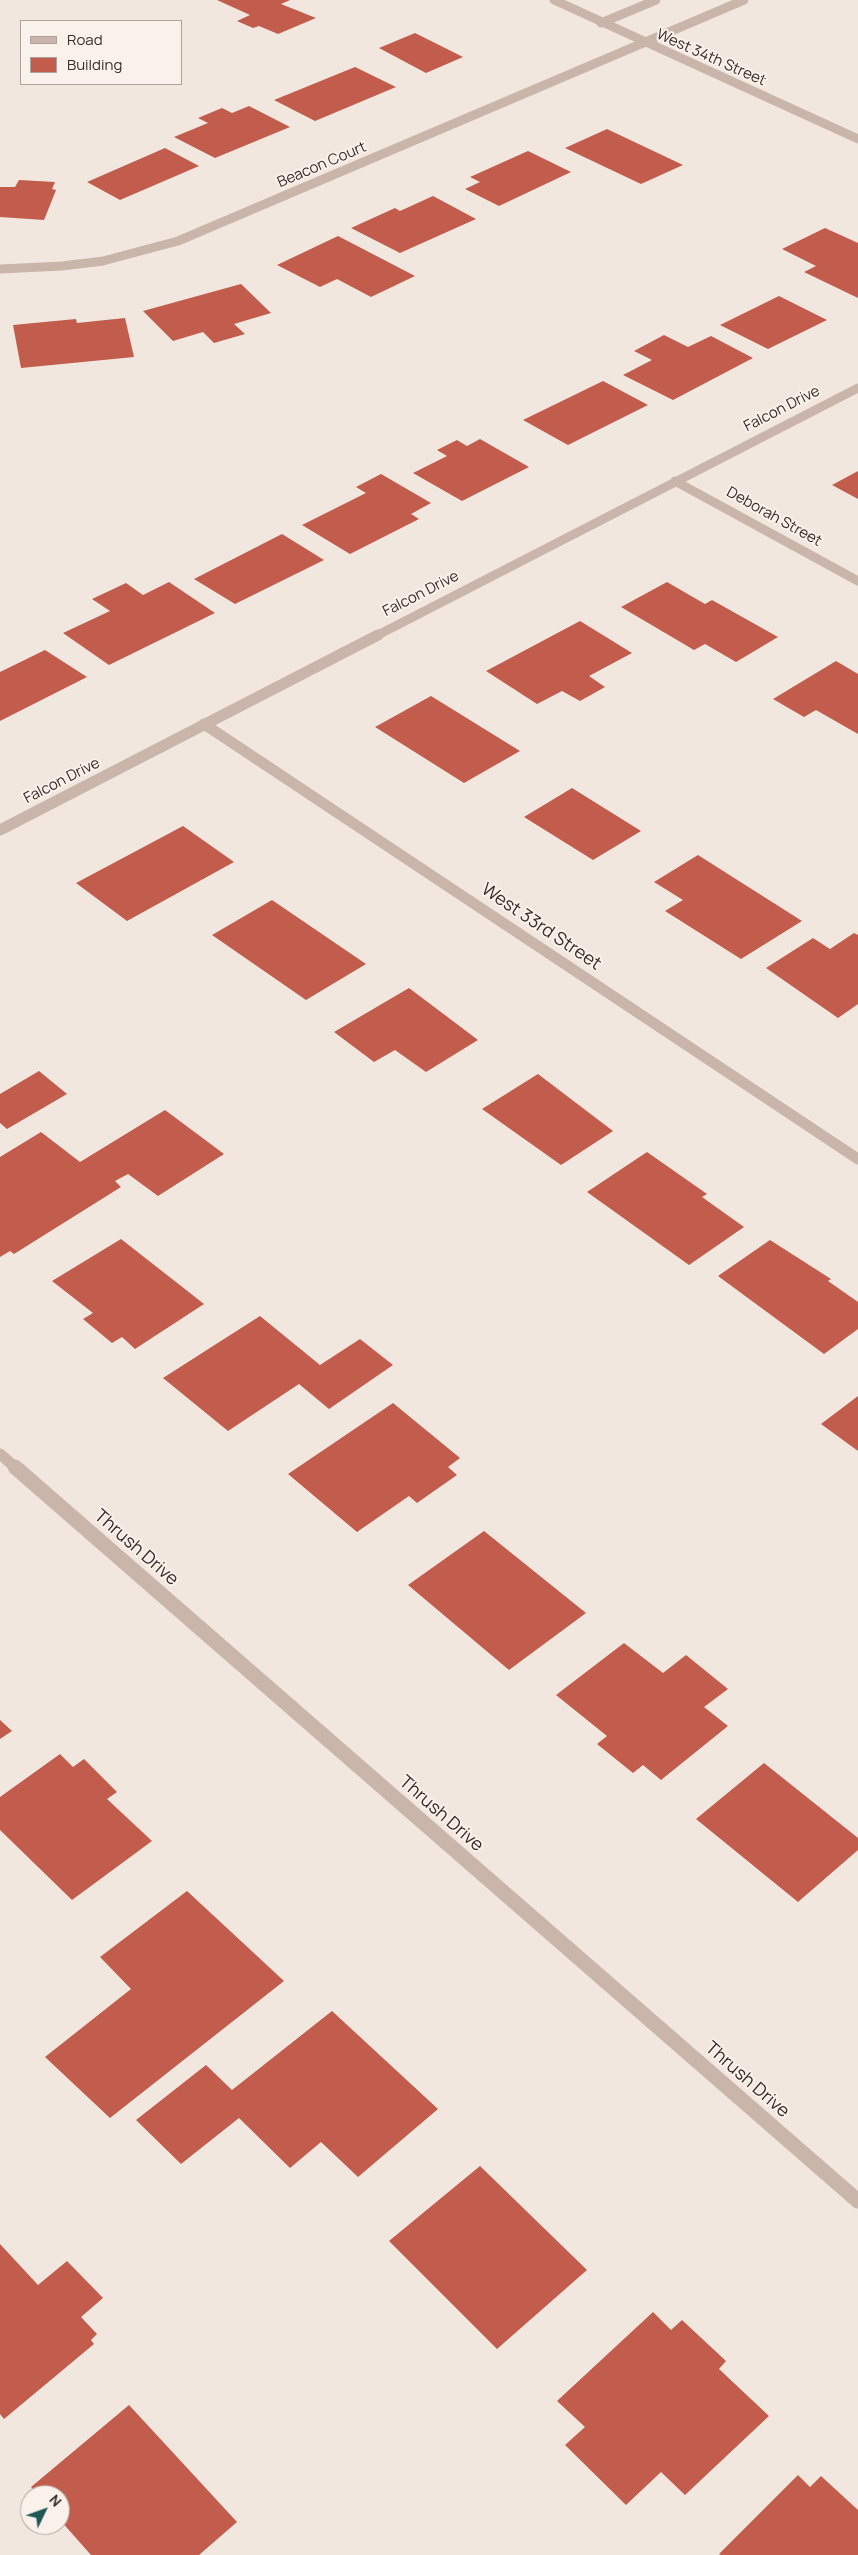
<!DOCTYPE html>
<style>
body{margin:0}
#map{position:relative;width:858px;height:2555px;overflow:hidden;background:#f2e7df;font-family:Manrope,sans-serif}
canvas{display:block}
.legend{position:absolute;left:20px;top:20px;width:162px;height:65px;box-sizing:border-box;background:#faf1eb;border:1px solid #aca39e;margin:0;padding:6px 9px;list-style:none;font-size:15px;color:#382d2a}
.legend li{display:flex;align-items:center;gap:10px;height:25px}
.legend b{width:25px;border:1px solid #aca39e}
.north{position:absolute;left:20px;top:2485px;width:50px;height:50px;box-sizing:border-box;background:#faf1eb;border:1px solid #aca39e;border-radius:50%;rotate:48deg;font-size:14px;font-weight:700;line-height:20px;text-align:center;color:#382d2a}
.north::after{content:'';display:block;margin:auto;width:18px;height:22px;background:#205856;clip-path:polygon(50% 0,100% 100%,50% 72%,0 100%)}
</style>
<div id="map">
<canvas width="858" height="2555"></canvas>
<ul class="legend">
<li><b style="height:6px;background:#cab5aa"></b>Road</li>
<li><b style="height:14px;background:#c25c4c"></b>Building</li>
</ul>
<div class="north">N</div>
</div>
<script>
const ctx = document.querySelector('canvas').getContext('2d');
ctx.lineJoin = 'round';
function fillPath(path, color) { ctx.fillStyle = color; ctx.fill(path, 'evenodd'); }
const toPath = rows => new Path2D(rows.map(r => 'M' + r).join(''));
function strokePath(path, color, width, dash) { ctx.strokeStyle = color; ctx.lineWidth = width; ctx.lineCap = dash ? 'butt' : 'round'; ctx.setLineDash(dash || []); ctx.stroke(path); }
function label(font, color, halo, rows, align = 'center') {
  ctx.font = font + ' Manrope,sans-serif'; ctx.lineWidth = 4; ctx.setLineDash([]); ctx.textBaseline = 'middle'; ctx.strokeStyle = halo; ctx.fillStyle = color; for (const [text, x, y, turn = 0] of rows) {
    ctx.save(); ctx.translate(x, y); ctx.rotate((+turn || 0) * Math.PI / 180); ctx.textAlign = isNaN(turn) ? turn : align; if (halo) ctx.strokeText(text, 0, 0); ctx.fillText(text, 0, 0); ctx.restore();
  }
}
fillPath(toPath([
 [217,0,290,0,281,4,316,18,278,34,259,26,253,28,237,21,250,15],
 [415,33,463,57,426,73,379,48],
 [355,67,396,87,315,121,274,100],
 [249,106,290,127,215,158,174,137,208,123,198,118,222,108,232,113],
 [607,129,683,165,641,184,565,148],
 [165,148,199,166,120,200,87,182],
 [528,151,571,172,499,206,465,189,480,182,470,177],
 [19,180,55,182,52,189,56,190,44,220,0,217,0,187,15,187],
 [433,196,476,219,400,253,351,228,395,208,400,211],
 [825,228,858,243,858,298,804,272,816,266,782,249],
 [338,236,415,276,371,297,337,279,320,287,277,265],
 [241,284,271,313,234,324,245,334,214,343,203,332,173,341,143,311],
 [779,296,827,320,768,349,720,325],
 [125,318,134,357,21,368,13,325,76,319,77,323],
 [664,335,688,347,711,336,753,358,673,400,623,375,652,360,634,351],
 [603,381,648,405,568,445,523,420],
 [480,439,529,467,462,501,413,473,447,456,437,450,457,440,467,446],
 [858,471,858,499,832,485],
 [381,474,431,503,411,514,419,519,350,554,302,525,366,493,356,487],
 [282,534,324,560,235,604,194,579],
 [169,582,215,613,109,665,63,633,110,611,92,599,126,583,143,595],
 [667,582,705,604,712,600,778,637,736,662,705,644,694,650,621,607],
 [580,621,632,653,589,676,605,687,580,701,562,691,537,704,486,671],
 [45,650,87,677,0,721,0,672],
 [836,661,858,674,858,734,816,710,804,717,773,699],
 [431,696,520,751,464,783,375,727],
 [572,788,641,831,593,860,524,817],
 [183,826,234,862,127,921,76,883],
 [698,855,802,921,741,959,665,911,683,900,654,882],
 [272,900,366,964,306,1000,212,935],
 [854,933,858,935,858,1004,838,1018,766,968,813,938,830,949],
 [409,988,478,1040,426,1072,395,1050,374,1062,334,1032],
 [39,1071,67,1094,7,1129,0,1123,0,1094],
 [538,1074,613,1131,561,1165,482,1109],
 [165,1110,224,1154,158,1196,128,1174,115,1181,121,1187,14,1254,10,1251,0,1257,0,1157,41,1132,80,1162],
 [647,1152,707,1194,702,1197,744,1227,689,1265,587,1192],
 [121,1239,204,1304,135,1349,122,1337,112,1343,83,1319,93,1313,52,1281],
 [770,1240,831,1279,828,1281,858,1302,858,1329,824,1354,718,1276],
 [260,1316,320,1365,360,1339,393,1365,329,1409,299,1384,228,1431,163,1378],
 [858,1396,858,1451,821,1424],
 [393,1403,460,1458,448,1467,457,1475,417,1503,409,1496,357,1532,288,1474],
 [484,1531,586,1613,509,1670,408,1585],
 [624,1643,663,1673,686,1655,728,1689,704,1707,728,1726,661,1780,643,1765,633,1773,597,1744,607,1736,556,1695],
 [0,1720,12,1731,0,1739],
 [60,1754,73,1767,84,1759,117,1792,107,1799,152,1841,72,1900,0,1830,0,1797],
 [764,1763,858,1838,858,1850,798,1902,696,1819],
 [187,1891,284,1981,110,2118,45,2057,131,1989,100,1957],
 [332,2011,438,2109,358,2177,321,2142,290,2168,239,2118,181,2164,136,2120,206,2065,232,2090],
 [480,2166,587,2270,497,2349,389,2241],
 [0,2244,38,2285,67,2261,103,2298,81,2317,97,2334,91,2340,94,2344,4,2419,0,2414],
 [653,2312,671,2330,682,2320,726,2361,719,2369,769,2416,685,2495,661,2472,626,2505,565,2445,585,2427,557,2401],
 [129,2405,237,2522,199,2555,91,2555,60,2520,60,2495,38,2495,31,2487],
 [798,2475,810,2487,821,2476,858,2510,858,2555,721,2555,719,2554]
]), '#c25c4c');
strokePath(toPath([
 [554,0,858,139],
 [601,23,656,0],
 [0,269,62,266,103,261,178,241,744,0],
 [675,481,858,581],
 [376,636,858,388]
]), '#cab5aa', 9);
strokePath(toPath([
 [204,724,858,1159],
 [0,830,378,635],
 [0,1454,16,1468]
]), '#cab5aa', 11);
strokePath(toPath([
 [15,1467,858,2201]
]), '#cab5aa', 15);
label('15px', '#382d2a', '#faf1eb', [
 ["West 34th Street",711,58,24],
 ["Beacon Court",322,165,-23],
 ["Falcon Drive",782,409,-27],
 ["Deborah Street",774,517,29],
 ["Falcon Drive",421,594,-27],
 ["Falcon Drive",62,781,-27]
]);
label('18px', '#382d2a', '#faf1eb', [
 ["West 33rd Street",541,927,34],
 ["Thrush Drive",136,1548,41],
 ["Thrush Drive",441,1814,41],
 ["Thrush Drive",747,2080,41]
]);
</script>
